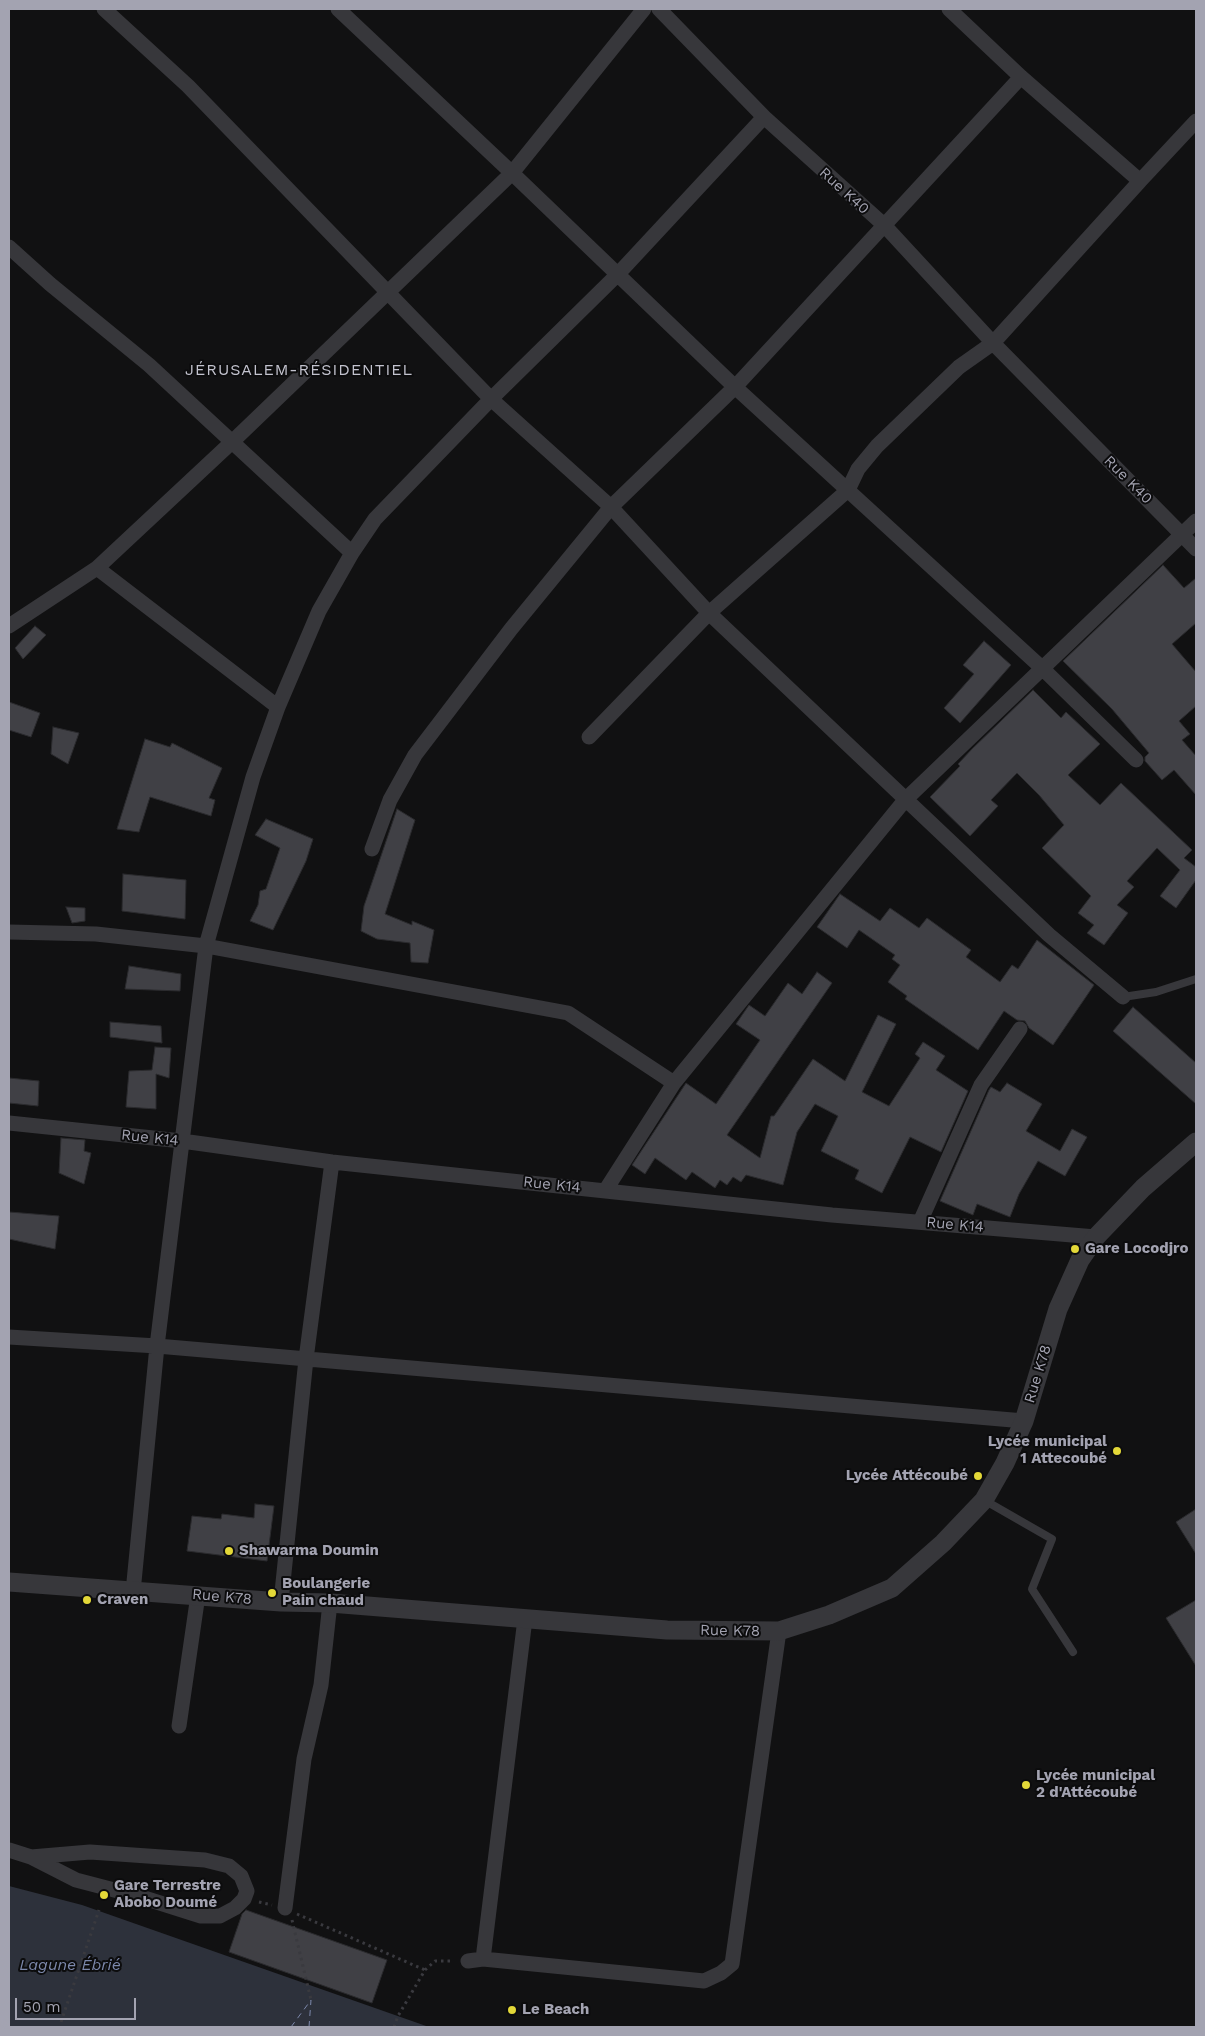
<!DOCTYPE html>
<meta charset="utf-8">
<style>
body{margin:0}
#map{position:relative;width:1205px;height:2036px;overflow:hidden;background:#111112;font-family:"Work Sans",sans-serif}
canvas{display:block}
.frame{position:absolute;inset:0;border:10px solid #a3a3b1;pointer-events:none}
.scale{position:absolute;left:15px;top:1998px;width:121px;height:22px;box-sizing:border-box;border:2px solid #a3a3b1;border-top:0;padding-left:6px;font-size:15px;line-height:18px;white-space:nowrap;color:#a3a3b1;-webkit-text-stroke:4px #0c0c0d;paint-order:stroke}
</style>
<div id="map">
<canvas width="1205" height="2036"></canvas>
<div class="frame"></div>
<div class="scale">50 m</div>
</div>
<script>
const ctx = document.querySelector('canvas').getContext('2d');
ctx.lineJoin = 'round';
function fillPath(path, color) { ctx.fillStyle = color; ctx.fill(path, 'evenodd'); }
const toPath = rows => new Path2D(rows.map(r => 'M' + r).join(''));
function strokePath(path, color, width, dash) { ctx.strokeStyle = color; ctx.lineWidth = width; ctx.lineCap = dash ? 'butt' : 'round'; ctx.setLineDash(dash || []); ctx.stroke(path); }
function label(font, color, halo, rows, align = 'center') {
  ctx.font = font + ' "Work Sans",sans-serif'; ctx.lineWidth = 4; ctx.setLineDash([]); ctx.textBaseline = 'middle'; ctx.strokeStyle = halo; ctx.fillStyle = color; for (const [text, x, y, turn = 0] of rows) {
    ctx.save(); ctx.translate(x, y); ctx.rotate((+turn || 0) * Math.PI / 180); ctx.textAlign = isNaN(turn) ? turn : align; if (halo) ctx.strokeText(text, 0, 0); ctx.fillText(text, 0, 0); ctx.restore();
  }
}
fillPath(toPath([
 [9,1886,82,1905,429,2027,9,2027]
]), '#2d313b');
strokePath(toPath([
 [291,2027,311,2000],
 [309,2027,311,2000]
]), '#7c88ab', 1, [6, 5]);
const building = toPath([
 [1163,565,1184,588,1196,578,1196,623,1172,644,1196,672,1196,706,1179,721,1190,734,1182,740,1196,756,1196,795,1174,770,1162,780,1145,761,1145,757,1149,753,1112,709,1063,661,1163,565],
 [35,626,46,635,23,659,15,648,35,626],
 [984,641,1011,665,960,723,944,708,974,674,963,665,984,641],
 [1033,690,1061,718,1066,712,1100,744,1068,775,1100,805,1121,783,1192,850,1184,858,1196,867,1196,880,1176,908,1160,896,1180,870,1157,848,1127,881,1134,887,1117,905,1128,913,1104,945,1087,933,1094,925,1078,913,1091,896,1042,848,1064,825,1039,795,1017,773,991,800,998,806,970,836,930,797,960,766,958,764,972,749,1033,690],
 [9,702,40,713,31,737,9,730,9,702],
 [53,727,79,733,68,764,51,754,53,727],
 [145,739,170,747,172,743,222,768,209,798,215,800,211,816,150,797,139,832,117,829,145,739],
 [397,809,415,820,385,914,412,925,412,921,434,930,428,963,411,962,410,943,377,939,361,931,364,906,397,809],
 [266,819,313,839,306,861,273,930,250,921,258,905,260,891,266,889,280,848,255,835,266,819],
 [123,874,186,880,185,919,122,911,123,874],
 [840,894,880,921,890,908,919,928,927,918,971,950,966,957,1000,982,1012,965,1018,969,1037,940,1094,985,1053,1045,1029,1028,1025,1021,1017,1020,1004,1011,978,1050,905,999,907,996,888,982,900,965,892,959,895,955,859,930,847,948,817,927,840,894],
 [66,907,85,908,85,921,72,923,66,907],
 [129,966,181,974,180,991,125,989,129,966],
 [817,972,832,983,727,1135,760,1158,771,1116,774,1116,813,1059,845,1081,878,1015,896,1024,862,1092,889,1106,920,1058,915,1054,923,1042,945,1056,936,1070,968,1091,941,1152,910,1137,882,1193,855,1179,859,1170,821,1151,838,1116,815,1104,797,1132,783,1185,746,1175,741,1182,733,1177,727,1185,720,1180,715,1188,692,1172,686,1180,655,1158,645,1174,632,1165,686,1083,716,1104,760,1040,736,1024,749,1005,765,1016,788,983,802,994,817,972],
 [1133,1007,1196,1063,1196,1104,1113,1031,1133,1007],
 [110,1022,161,1026,162,1043,110,1037,110,1022],
 [155,1047,171,1048,169,1078,156,1074,156,1109,126,1107,129,1071,152,1070,155,1047],
 [9,1078,39,1081,38,1106,9,1103,9,1078],
 [1007,1083,1042,1104,1026,1131,1060,1151,1072,1129,1087,1137,1065,1176,1038,1161,1019,1194,1010,1217,977,1204,973,1215,940,1201,989,1090,991,1087,1000,1092,1007,1083],
 [61,1138,85,1140,84,1151,91,1153,84,1184,59,1173,61,1138],
 [9,1212,59,1216,55,1249,9,1239,9,1212],
 [255,1504,274,1506,267,1561,187,1551,192,1516,221,1519,222,1514,254,1518,255,1504],
 [1196,1509,1196,1554,1176,1522,1196,1509],
 [1196,1600,1196,1666,1166,1618,1196,1600],
 [246,1910,387,1960,372,2003,229,1952,242,1914,246,1910]
]);
fillPath(building, '#404045');
strokePath(building, '#2b2b2e', 1);
strokePath(toPath([
 [259,1902,272,1905],
 [297,1914,425,1970],
 [292,1920,311,2000],
 [61,2022,99,1910],
 [394,2027,398,2016,425,1970,435,1961,453,1961]
]), '#3a3a3f', 3, [2.5, 4]);
strokePath(toPath([
 [1123,997,1156,992,1196,979],
 [984,1500,1052,1539,1032,1589,1073,1652]
]), '#37373b', 8);
strokePath(toPath([
 [104,9,188,86,491,399,611,507,709,613,1049,935,1123,997],
 [338,9,512,173,735,387,1042,668,1136,760],
 [659,9,764,117],
 [949,9,1021,77,1140,181,1196,121],
 [9,247,50,284,149,365,352,553],
 [97,568,233,441,512,173,644,9],
 [9,626,97,568,278,707],
 [589,737,709,613,848,490,858,469,877,446,959,367,993,343,1140,181],
 [372,849,390,800,415,755,511,629,611,507,735,387,1021,77],
 [9,932,96,934,206,946,568,1013,674,1083],
 [9,1123,182,1141,332,1162,832,1215,1096,1237],
 [605,1191,674,1083,905,800,1196,521],
 [920,1222,981,1085,1020,1029],
 [9,1337,157,1346,1024,1421],
 [133,1592,157,1346,206,946,253,777,278,707,319,611,352,553,375,519,491,399,618,274,764,117,884,225,993,343,1196,549],
 [281,1602,306,1359,332,1162],
 [179,1726,198,1595],
 [9,1850,31,1857,76,1880,141,1897,201,1916,220,1916,235,1908,244,1899,247,1891,241,1876,229,1866,205,1860,90,1852,31,1857],
 [285,1908,304,1759,321,1685,330,1603],
 [483,1959,704,1981,721,1973,732,1964,779,1631],
 [468,1961,483,1959,525,1619]
]), '#37373b', 15);
strokePath(toPath([
 [9,1582,281,1602,330,1603,667,1630,779,1631,829,1615,892,1588,943,1543,984,1500,1005,1463,1024,1421,1058,1309,1080,1260,1096,1237,1143,1188,1196,1142]
]), '#37373b', 19);
for (const [x, y, r, color] of [
 [1075,1249,5,"#e3d838"],
 [1117,1451,5,"#e3d838"],
 [978,1476,5,"#e3d838"],
 [229,1551,5,"#e3d838"],
 [272,1593,5,"#e3d838"],
 [87,1600,5,"#e3d838"],
 [1026,1785,5,"#e3d838"],
 [104,1895,5,"#e3d838"],
 [512,2010,5,"#e3d838"]
]) { const dot = new Path2D(); dot.arc(x, y, r, 0, 2 * Math.PI); ctx.fillStyle = color; ctx.fill(dot); strokePath(dot, '#0c0c0d', 2); }
label('15px', '#a3a3b1', '#0c0c0d', [
 ["Rue K40",844,191,42],
 ["Rue K40",1128,480,45],
 ["Rue K14",150,1138,6],
 ["Rue K14",552,1185,6],
 ["Rue K14",955,1225,5],
 ["Rue K78",1038,1374,-73],
 ["Rue K78",222,1597,5],
 ["Rue K78",730,1631,1]
]);
label('bold 15px', '#a3a3b1', '#0c0c0d', [
 ["Gare Locodjro",1085,1249],
 ["Lycée municipal",1107,1442,"right"],
 ["1 Attecoubé",1107,1459,"right"],
 ["Lycée Attécoubé",968,1476,"right"],
 ["Shawarma Doumin",239,1551],
 ["Boulangerie",282,1584],
 ["Pain chaud",282,1601],
 ["Craven",97,1600],
 ["Lycée municipal",1036,1776],
 ["2 d'Attécoubé",1036,1793],
 ["Gare Terrestre",114,1886],
 ["Abobo Doumé",114,1903],
 ["Le Beach",522,2010]
], 'left');
ctx.letterSpacing = '1px';
label('16px', '#c3c3ce', '#0c0c0d', [
 ["JÉRUSALEM-RÉSIDENTIEL",299,370]
]);
ctx.letterSpacing = '0px';
label('italic 16px', '#7c88ab', '#0c0c0d', [
 ["Lagune Ébrié",70,1965]
]);
</script>
